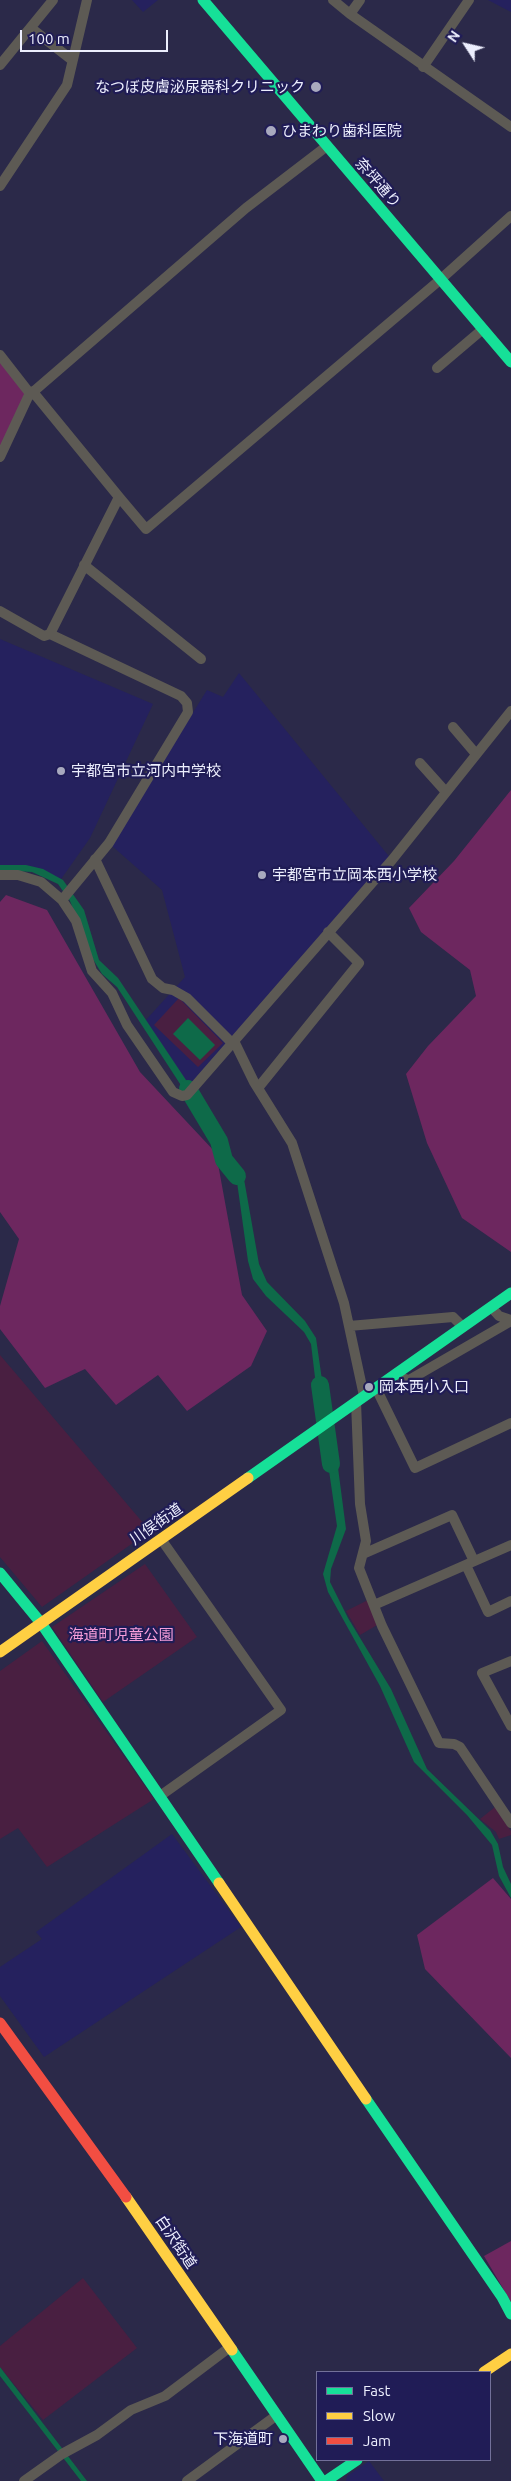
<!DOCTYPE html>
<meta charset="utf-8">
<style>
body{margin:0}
#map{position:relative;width:511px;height:2481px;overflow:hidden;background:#2b2949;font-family:Ubuntu,sans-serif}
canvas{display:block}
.legend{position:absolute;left:316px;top:2371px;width:175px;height:90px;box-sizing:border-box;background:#201c56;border:1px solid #727099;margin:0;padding:6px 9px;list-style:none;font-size:15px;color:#eceefd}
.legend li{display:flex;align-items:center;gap:10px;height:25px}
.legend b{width:25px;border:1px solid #727099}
.north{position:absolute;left:441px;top:20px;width:50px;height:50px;-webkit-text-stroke:4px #201c56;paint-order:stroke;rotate:305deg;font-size:14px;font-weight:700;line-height:20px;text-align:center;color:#eceefd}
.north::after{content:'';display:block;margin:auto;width:18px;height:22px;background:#eceefd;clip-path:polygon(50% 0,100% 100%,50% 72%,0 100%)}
.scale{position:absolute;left:20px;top:30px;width:148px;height:22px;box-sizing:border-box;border:2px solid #eceefd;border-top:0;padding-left:6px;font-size:15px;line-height:18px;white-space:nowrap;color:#eceefd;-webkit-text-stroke:4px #201c56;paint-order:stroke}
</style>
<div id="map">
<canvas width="511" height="2481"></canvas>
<ul class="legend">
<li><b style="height:6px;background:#16e098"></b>Fast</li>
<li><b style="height:6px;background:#ffcf43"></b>Slow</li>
<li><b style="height:6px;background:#f24e42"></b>Jam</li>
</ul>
<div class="north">N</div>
<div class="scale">100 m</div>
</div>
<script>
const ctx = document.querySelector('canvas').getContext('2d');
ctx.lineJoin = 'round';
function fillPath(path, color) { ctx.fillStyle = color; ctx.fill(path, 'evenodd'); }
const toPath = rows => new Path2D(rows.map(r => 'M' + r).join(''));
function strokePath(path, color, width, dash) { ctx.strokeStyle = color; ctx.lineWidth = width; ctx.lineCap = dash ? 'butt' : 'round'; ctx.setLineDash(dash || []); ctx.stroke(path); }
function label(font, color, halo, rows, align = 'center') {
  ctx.font = font + ' Ubuntu,"Noto Sans JP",sans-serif'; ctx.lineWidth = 4.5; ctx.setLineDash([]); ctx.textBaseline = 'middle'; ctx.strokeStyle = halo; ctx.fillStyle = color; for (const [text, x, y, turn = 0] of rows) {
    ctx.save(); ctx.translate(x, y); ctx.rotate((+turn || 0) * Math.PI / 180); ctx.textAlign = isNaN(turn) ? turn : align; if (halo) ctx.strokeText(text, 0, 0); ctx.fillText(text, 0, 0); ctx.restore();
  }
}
fillPath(toPath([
 [132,0,158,0,143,12],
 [488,0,511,0,511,12],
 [0,639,153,704,90,838,59,882,25,867,0,869],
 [239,673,392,860,192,1090,145,1021,185,977,162,890,111,845,207,690,223,697],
 [172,1834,241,1927,44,2057,0,1996,0,1967,42,1939,36,1932],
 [369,2461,384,2481,346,2481,347,2476]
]), '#25215e');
fillPath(toPath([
 [179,998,223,1043,198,1067,154,1025],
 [0,1355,150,1531,42,1607,0,1557],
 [145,1564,197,1637,103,1702,52,1627],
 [368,1600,379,1624,360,1635,346,1611],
 [42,1641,154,1799,47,1867,18,1828,0,1839,0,1671],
 [495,1807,511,1831,511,1835,499,1839,496,1832,480,1819],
 [83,2278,137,2348,43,2420,0,2367,0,2346]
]), '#491f41');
fillPath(toPath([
 [0,355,28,391,0,457],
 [511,790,511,1252,462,1218,427,1143,406,1074,428,1046,476,996,470,970,421,932,409,908,454,861],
 [6,895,47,910,140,1072,216,1153,242,1295,267,1331,251,1366,187,1411,158,1375,116,1405,85,1369,45,1388,0,1329,0,1306,19,1239,0,1212,0,902],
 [493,1878,511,1899,511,2058,425,1969,417,1935],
 [511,2241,511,2302,484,2256]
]), '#6d275f');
fillPath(toPath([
 [0,865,26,865,43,869,63,880,84,910,99,960,118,978,204,1107,197,1110,117,987,102,974,91,956,70,901,58,884,32,872,0,870],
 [188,1018,215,1045,200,1060,173,1034],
 [228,1154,244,1179,259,1264,267,1282,305,1321,316,1338,326,1408,319,1411,311,1344,304,1332,266,1296,253,1279,248,1261,237,1182,221,1159],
 [334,1437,346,1529,331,1569,330,1582,348,1618,391,1689,427,1769,490,1830,498,1844,503,1867,511,1884,511,1898,499,1876,492,1845,467,1815,414,1762,380,1686,328,1592,323,1574,337,1526,325,1443],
 [0,2367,87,2481,81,2481,0,2376]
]), '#0e6a49');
strokePath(toPath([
 [188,1089,219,1141,224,1160,237,1176],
 [320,1385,331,1464]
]), '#0e6a49', 18);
strokePath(toPath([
 [333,0,350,14,360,0],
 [350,14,511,127],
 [31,28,72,60],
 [0,65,53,0],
 [423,67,469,0],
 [0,186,67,85,87,0],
 [0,355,28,391,33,392,28,397,0,457],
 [437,368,483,329],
 [119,497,33,392,246,208,327,146],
 [84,565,201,659],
 [0,611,44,636,50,634,181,696,187,703,188,712,109,843,62,900],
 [50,634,119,497,146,529,441,279,511,216],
 [453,727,476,754],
 [420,763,446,792],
 [95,859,152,979,163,988,173,990,187,998,232,1043],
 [0,875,18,875,41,882,62,900,76,921,92,971,112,993,127,1025,173,1092,182,1096,187,1095,392,860,511,711],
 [234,1041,254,1082,292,1143,344,1303,364,1396],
 [258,1088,359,963,328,932],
 [491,1307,499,1316,511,1320],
 [349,1326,453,1317,463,1327],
 [397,1373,402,1378,409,1380,511,1321],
 [376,1388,415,1468,511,1423],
 [356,1402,360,1504,366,1541,359,1568,382,1626,439,1743,454,1744,460,1747,511,1823],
 [363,1554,452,1515,474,1561],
 [466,1565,488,1612,511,1601],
 [374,1605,511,1545],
 [511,1661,482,1673,511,1726],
 [160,1796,281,1710,161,1539],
 [24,2481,62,2454,97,2435,131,2410,165,2396,230,2347],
 [187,2481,277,2415]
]), '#5d5a54', 10);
strokePath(toPath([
 [203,0,511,362],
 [248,1478,511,1293],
 [0,1573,41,1623,219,1883],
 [366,2099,502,2297,511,2314],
 [232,2350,322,2481],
 [326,2481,357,2460]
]), '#16e098', 11);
strokePath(toPath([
 [0,1652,248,1478],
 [219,1883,366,2099],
 [126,2197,232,2350],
 [484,2372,511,2354]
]), '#ffcf43', 11);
strokePath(toPath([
 [0,2023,126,2197]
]), '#f24e42', 11);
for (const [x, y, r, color] of [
 [316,87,6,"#a8a9be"],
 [271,131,6,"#a8a9be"],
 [61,771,5,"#a8a9be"],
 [262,875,5,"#a8a9be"],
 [369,1387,5,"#a8a9be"],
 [283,2439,5,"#a8a9be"]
]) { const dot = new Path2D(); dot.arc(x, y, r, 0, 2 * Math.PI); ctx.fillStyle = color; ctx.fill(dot); strokePath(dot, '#201c56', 2); }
label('15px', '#eceefd', '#201c56', [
 ["なつぼ皮膚泌尿器科クリニック",305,87,"right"],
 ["ひまわり歯科医院",282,131],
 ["宇都宮市立河内中学校",71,771],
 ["宇都宮市立岡本西小学校",272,875],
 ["岡本西小入口",379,1387],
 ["下海道町",273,2439,"right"]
], 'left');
label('15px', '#eceefd', '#201c56', [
 ["奈坪通り",378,183,49],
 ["川俣街道",156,1524,-35],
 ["白沢街道",176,2242,56]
]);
label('15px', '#f69dd9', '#201c56', [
 ["海道町児童公園",121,1635]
]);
</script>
